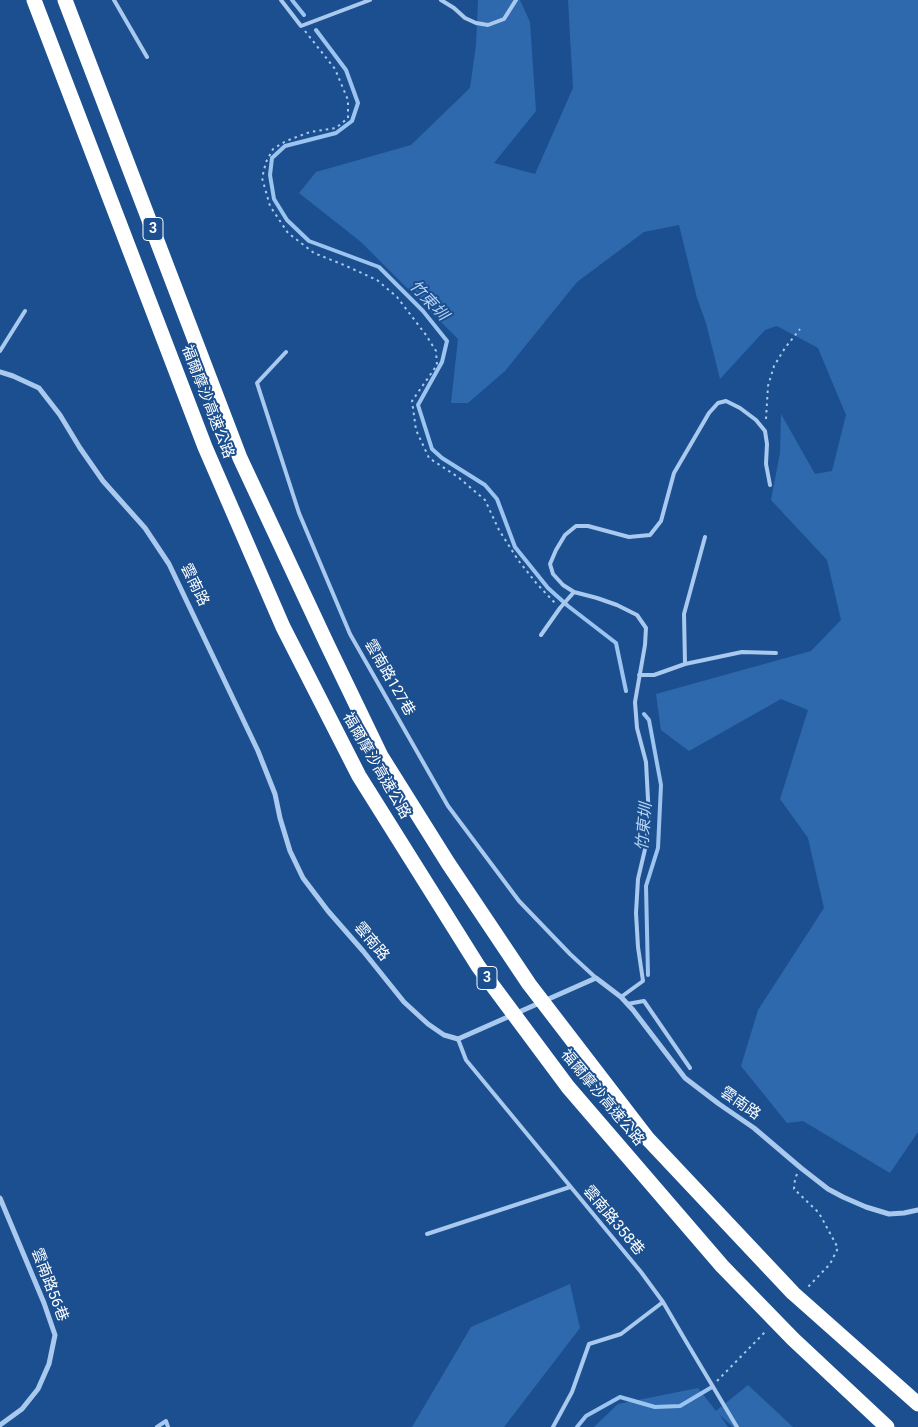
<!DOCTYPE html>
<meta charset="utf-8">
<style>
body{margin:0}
canvas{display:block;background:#1b4f8f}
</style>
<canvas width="918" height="1427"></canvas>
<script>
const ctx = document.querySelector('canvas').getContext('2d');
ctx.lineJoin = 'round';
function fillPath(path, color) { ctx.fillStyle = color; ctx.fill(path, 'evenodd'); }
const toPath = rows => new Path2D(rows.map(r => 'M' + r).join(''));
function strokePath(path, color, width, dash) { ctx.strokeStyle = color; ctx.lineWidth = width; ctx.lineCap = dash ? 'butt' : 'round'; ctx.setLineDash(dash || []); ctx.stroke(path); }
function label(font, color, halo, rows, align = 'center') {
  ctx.font = font + ' Roboto,"Noto Sans TC",sans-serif'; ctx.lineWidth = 4; ctx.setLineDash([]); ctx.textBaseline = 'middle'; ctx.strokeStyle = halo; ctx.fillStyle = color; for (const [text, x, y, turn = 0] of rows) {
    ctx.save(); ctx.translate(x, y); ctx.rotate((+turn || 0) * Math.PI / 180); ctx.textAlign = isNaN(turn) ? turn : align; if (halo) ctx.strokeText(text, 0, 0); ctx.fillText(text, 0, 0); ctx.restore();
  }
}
fillPath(toPath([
 [478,0,520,0,530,22,536,111,494,163,535,174,573,88,568,0,918,0,918,1132,890,1173,803,1121,787,1123,741,1066,758,1010,824,908,808,838,780,799,808,710,781,699,689,751,661,730,656,694,811,651,841,620,827,560,771,500,780,453,781,414,815,474,832,471,846,415,818,348,777,326,765,330,720,379,706,323,697,298,679,225,644,232,577,282,505,371,468,403,451,403,458,339,361,242,299,193,316,172,411,145,470,88,476,45],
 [570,1284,580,1328,504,1427,412,1427,471,1327],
 [748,1385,793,1427,733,1427,719,1414,728,1427,594,1427,618,1404,698,1388,716,1411]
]), '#2e69ad');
strokePath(toPath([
 [292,0,304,15],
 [316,30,346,70,358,103,352,121,336,133,285,146,272,158,270,175,274,199,287,220,309,241,379,267,423,311,447,341,442,362,418,405,432,449,442,458,485,485,497,499,515,547,548,588,568,606,616,643,626,691],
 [644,714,649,720,661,785,658,848,646,886,648,975],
 [577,1427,586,1416,620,1397,655,1407,680,1406,712,1387]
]), '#9cc4f0', 4);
strokePath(toPath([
 [305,31,335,69,348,100,348,118,336,128,310,132,286,141,273,149,266,162,262,178,270,206,288,233,314,253,344,265,377,280,397,297,426,335,436,351,437,365,412,401,416,430,429,458,458,477,485,500,499,530,518,560,537,584,555,603],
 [766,419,768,386,774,366,785,348,800,329],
 [797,1174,795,1179,794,1189,819,1213,838,1248,830,1264,807,1288],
 [717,1381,766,1331]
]), '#a9c9ee', 2, [2.5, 4]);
strokePath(toPath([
 [114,0,147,57],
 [281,0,301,26,370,0],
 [441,0,454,8,465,18,476,23,488,25,504,19,516,0],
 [0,351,25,311],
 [286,352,257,383,299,513,350,634,448,806,519,901,570,954,596,978],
 [574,592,563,585,553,574,550,564,556,550,565,535,576,526,588,526,629,537,650,535,661,521,674,473,709,413,718,403,726,401,740,408,756,420,765,431,767,444,766,464,770,485],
 [541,635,560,608,574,592,597,598,617,605,637,615,646,628,645,645,635,702,637,728,646,762,649,818,646,845,638,879,636,913,638,947,643,981,621,997],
 [685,664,684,614,705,537],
 [639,675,654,675,685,664,742,652,776,653],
 [627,1004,644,1001,690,1068],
 [458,1039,466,1060,641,1272,663,1302,684,1338,737,1427],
 [427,1234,570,1187],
 [157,1427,166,1421,168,1427],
 [553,1427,572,1392,589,1344,621,1334,663,1302]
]), '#a9c9ee', 4);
strokePath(toPath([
 [0,372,13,376,39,388,60,415,80,448,103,481,145,528,169,564,258,751,275,794,280,818,290,851,303,878,328,911,363,951,404,1002,428,1024,444,1035,458,1039,596,978,621,997,633,1010,685,1078,719,1104,754,1128,801,1168,828,1189,843,1197,866,1207,889,1214,904,1213,918,1210],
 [0,1198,44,1303,55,1335,49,1364,38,1389,22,1409,0,1425]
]), '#a9c9ee', 5);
strokePath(toPath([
 [34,0,205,447,283,627,359,776,478,966,568,1087,722,1266,793,1339,887,1427],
 [65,0,240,458,327,644,381,756,448,863,529,984,648,1139,793,1293,918,1404]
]), '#fff', 15);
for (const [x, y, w] of [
 [153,229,20],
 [487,978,20]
]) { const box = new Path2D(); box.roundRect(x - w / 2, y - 11.5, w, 23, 4); ctx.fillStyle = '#1b4f8f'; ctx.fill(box); strokePath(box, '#fff', 1); }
label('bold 14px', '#fff', null, [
 ["3",153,229],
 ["3",487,978]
]);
label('15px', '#fff', '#1b4f8f', [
 ["福爾摩沙高速公路",207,402,69],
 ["雲南路",194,585,64],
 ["雲南路127巷",389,678,60],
 ["福爾摩沙高速公路",376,766,60],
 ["雲南路",371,942,50],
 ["福爾摩沙高速公路",602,1098,50],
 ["雲南路",740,1104,35],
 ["雲南路358巷",613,1221,50],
 ["雲南路56巷",49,1285,69]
]);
label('italic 16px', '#b5d3f5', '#1b4f8f', [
 ["竹東圳",428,301,47],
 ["竹東圳",645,827,-85]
]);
</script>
